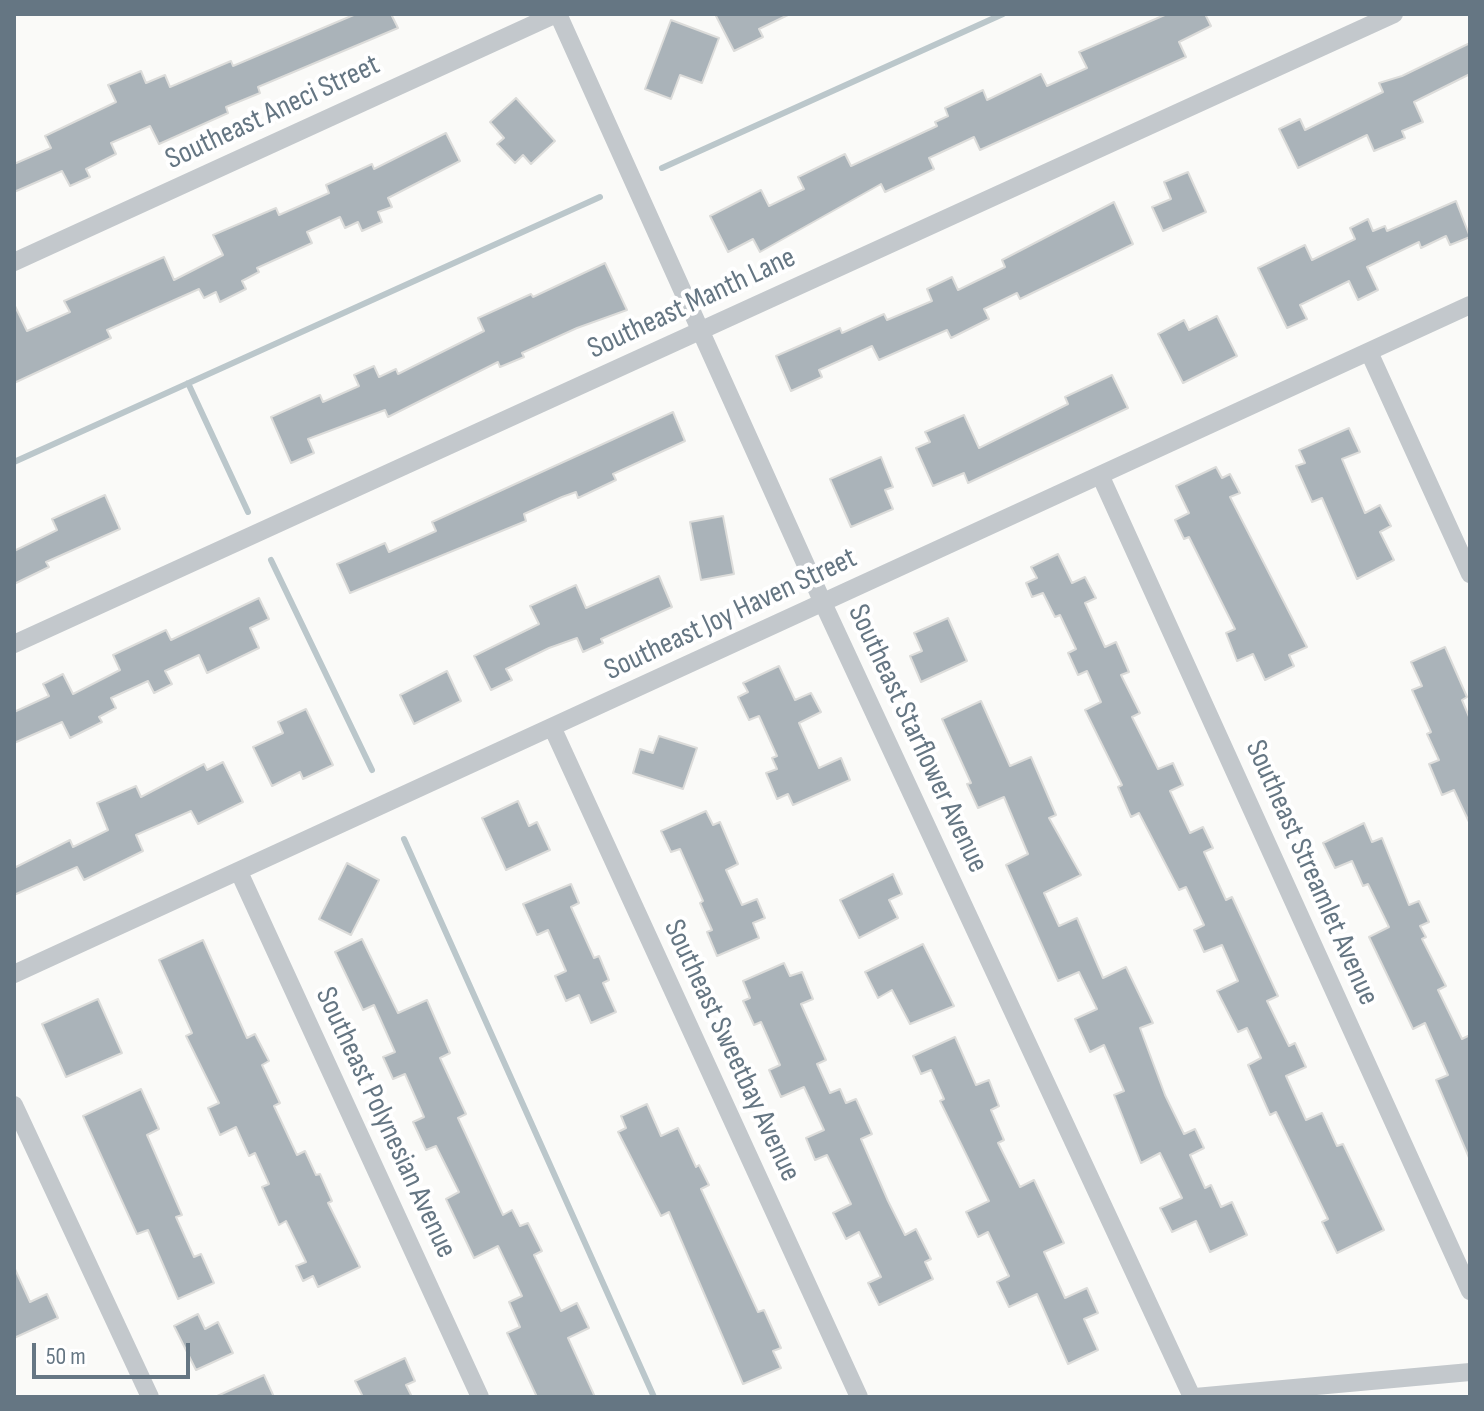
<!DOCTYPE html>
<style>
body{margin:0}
#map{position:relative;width:1484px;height:1411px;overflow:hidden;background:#fafaf8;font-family:"Sofia Sans Condensed",sans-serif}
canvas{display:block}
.frame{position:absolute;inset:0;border:16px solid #657683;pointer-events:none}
.scale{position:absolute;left:32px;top:1343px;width:158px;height:36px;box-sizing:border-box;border:4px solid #657683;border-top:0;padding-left:10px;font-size:24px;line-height:28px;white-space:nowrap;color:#657683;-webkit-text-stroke:6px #fff;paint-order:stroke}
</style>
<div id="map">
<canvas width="1484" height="1411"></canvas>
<div class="frame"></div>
<div class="scale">50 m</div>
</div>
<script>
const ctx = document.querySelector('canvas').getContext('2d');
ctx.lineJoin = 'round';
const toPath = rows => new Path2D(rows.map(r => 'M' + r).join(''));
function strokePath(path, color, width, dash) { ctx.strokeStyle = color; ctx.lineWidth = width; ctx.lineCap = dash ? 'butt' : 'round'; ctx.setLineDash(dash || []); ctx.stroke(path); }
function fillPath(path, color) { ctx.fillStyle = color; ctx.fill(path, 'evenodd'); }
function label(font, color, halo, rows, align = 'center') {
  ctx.font = font + ' "Sofia Sans Condensed",sans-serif'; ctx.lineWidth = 8; ctx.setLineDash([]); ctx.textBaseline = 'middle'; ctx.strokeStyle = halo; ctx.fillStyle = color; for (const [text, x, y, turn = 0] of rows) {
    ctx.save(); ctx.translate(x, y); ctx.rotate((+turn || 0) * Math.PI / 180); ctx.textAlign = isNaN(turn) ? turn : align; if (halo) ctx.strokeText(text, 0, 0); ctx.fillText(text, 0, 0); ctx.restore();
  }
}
strokePath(toPath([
 [662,168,1003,14],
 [188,383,248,512],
 [14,462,600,197],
 [271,560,372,770],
 [404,839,654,1397]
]), '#bbc7cb', 6);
const building = toPath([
 [356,14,391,14,398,28,258,87,260,93,226,107,228,113,159,144,150,126,111,143,116,154,86,169,90,177,70,186,62,171,14,192,14,164,51,148,45,136,116,102,108,85,141,71,146,83,165,75,170,87,231,61,233,66,356,14],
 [715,14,790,14,759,29,763,37,734,51,715,14],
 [1167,14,1205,14,1211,26,1179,42,1186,57,980,150,974,137,929,158,934,169,885,192,881,184,760,252,753,239,728,252,710,216,761,190,769,206,804,189,798,177,845,154,851,166,937,126,935,122,948,116,945,108,983,90,987,100,1041,74,1047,86,1087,68,1079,52,1167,14],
 [671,20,719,38,702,83,680,75,671,99,645,89,671,20],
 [1470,43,1470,74,1414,102,1423,122,1402,131,1405,138,1374,151,1367,135,1298,168,1279,129,1300,119,1305,130,1383,92,1379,83,1402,76,1470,43],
 [516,98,555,141,531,164,523,155,515,163,497,144,504,138,490,122,516,98],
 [446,133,460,161,388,198,392,207,378,212,382,222,362,231,358,222,345,228,340,217,307,232,312,243,257,268,259,272,242,281,246,289,220,302,216,292,204,298,199,289,107,330,111,338,14,383,14,304,27,331,70,312,64,301,164,257,174,280,223,255,213,235,276,208,279,215,329,193,326,185,372,164,374,169,446,133],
 [1188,172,1206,212,1163,231,1152,207,1171,199,1164,182,1188,172],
 [1456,201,1470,237,1450,245,1446,236,1421,248,1419,242,1367,267,1378,290,1358,300,1349,281,1300,305,1307,319,1287,328,1258,268,1305,245,1312,260,1355,239,1350,228,1368,219,1373,231,1385,226,1387,231,1456,201],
 [1114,202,1133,244,1020,299,1017,293,984,309,989,319,951,338,947,330,879,360,872,346,819,370,822,377,791,391,776,356,840,328,842,333,884,314,887,320,932,301,927,289,952,277,958,290,1005,267,1002,260,1114,202],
 [605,263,627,310,577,328,522,353,524,357,500,367,498,362,388,417,385,410,308,439,314,453,291,463,271,417,320,395,323,402,359,386,354,375,374,366,379,377,396,369,398,374,484,331,478,318,531,294,533,297,605,263],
 [1217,316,1237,356,1183,383,1158,334,1184,320,1189,330,1217,316],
 [1112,375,1128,408,968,483,964,473,933,486,916,448,930,442,925,432,964,415,979,448,1068,404,1065,397,1112,375],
 [673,412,685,441,613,474,616,480,578,498,576,492,562,497,524,514,526,521,350,593,337,564,385,543,389,552,436,531,432,522,673,412],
 [1349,428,1360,452,1342,459,1365,513,1380,505,1391,526,1380,532,1394,560,1357,579,1322,498,1312,502,1296,466,1305,463,1299,450,1349,428],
 [881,457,893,487,885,490,893,509,851,527,830,479,881,457],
 [1216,467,1222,478,1230,474,1240,493,1230,497,1307,647,1289,655,1294,666,1265,680,1253,654,1237,661,1226,633,1235,629,1189,537,1184,539,1175,520,1189,513,1176,486,1216,467],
 [105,495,120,529,46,562,49,567,14,584,14,551,57,530,52,519,105,495],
 [723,516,734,574,701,580,690,522,723,516],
 [1058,554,1072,583,1085,577,1096,598,1085,603,1105,647,1116,642,1129,672,1121,675,1140,713,1132,717,1158,769,1173,763,1183,785,1170,791,1190,833,1203,827,1213,848,1204,852,1226,900,1232,897,1278,996,1267,1001,1289,1046,1295,1043,1306,1067,1286,1076,1306,1120,1322,1113,1337,1146,1343,1144,1384,1230,1337,1253,1322,1222,1328,1219,1276,1112,1270,1115,1248,1065,1261,1058,1247,1028,1238,1032,1217,991,1238,981,1222,945,1204,952,1194,930,1204,925,1186,887,1179,890,1139,813,1131,817,1118,787,1122,785,1085,710,1101,702,1087,671,1078,675,1068,653,1076,649,1060,615,1055,617,1043,593,1032,597,1026,583,1037,578,1031,567,1058,554],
 [659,576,672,607,601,639,603,643,583,652,577,638,549,648,506,669,512,680,491,690,474,656,539,624,530,606,576,585,586,608,659,576],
 [259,598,269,619,250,628,259,648,207,673,199,655,165,671,172,684,154,693,148,681,111,698,116,708,99,717,102,722,70,738,62,722,14,743,14,712,49,696,43,684,63,674,73,694,120,670,113,655,166,630,171,640,259,598],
 [948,618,967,661,921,682,910,656,922,651,914,633,948,618],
 [1445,647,1467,697,1462,700,1470,719,1470,824,1454,790,1442,795,1429,764,1439,760,1427,734,1431,732,1412,690,1422,686,1411,662,1445,647],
 [779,666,795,700,811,693,821,712,799,723,819,768,841,758,850,780,793,805,788,794,777,799,766,773,777,769,772,758,777,756,759,716,749,720,738,697,748,692,743,683,779,666],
 [447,671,461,701,414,724,400,695,447,671],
 [981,701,1010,766,1031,757,1056,815,1049,818,1081,875,1044,893,1059,926,1077,918,1103,978,1126,967,1153,1023,1140,1028,1165,1095,1184,1134,1195,1129,1204,1148,1190,1155,1205,1188,1211,1185,1221,1207,1232,1202,1247,1235,1210,1252,1196,1221,1172,1232,1160,1208,1182,1198,1160,1153,1141,1163,1114,1095,1124,1091,1104,1045,1090,1052,1075,1019,1097,1009,1079,972,1058,981,1006,865,1028,854,1004,797,978,808,967,784,971,783,942,719,981,701],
 [306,709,333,765,303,779,300,772,272,786,253,747,283,733,278,722,306,709],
 [659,736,697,748,683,789,633,773,640,749,653,753,659,736],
 [223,762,243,802,198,824,191,811,136,835,143,851,84,880,77,867,14,895,14,868,70,840,73,847,108,830,97,803,136,786,141,797,204,764,207,770,223,762],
 [518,801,529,826,537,822,550,850,506,870,482,818,518,801],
 [706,811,713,825,720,822,738,864,726,870,742,905,757,899,765,918,753,923,759,938,717,956,707,932,712,930,700,903,703,901,680,849,671,852,661,831,706,811],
 [1364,823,1372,842,1382,838,1409,905,1419,901,1429,922,1420,926,1426,937,1422,939,1446,986,1438,990,1462,1039,1470,1035,1470,1160,1436,1080,1448,1075,1425,1023,1413,1029,1369,937,1389,927,1368,884,1363,886,1352,861,1335,868,1323,843,1364,823],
 [347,863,379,880,351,935,319,919,347,863],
 [893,874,902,894,889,900,898,918,859,938,840,900,893,874],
 [571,884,579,903,571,907,594,958,599,956,609,980,603,983,616,1012,591,1023,579,995,566,1001,555,976,566,971,548,930,537,935,523,904,571,884],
 [362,939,398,1013,427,1000,450,1053,440,1058,466,1114,458,1118,503,1215,512,1210,520,1226,528,1223,542,1251,534,1255,561,1311,577,1303,589,1328,568,1338,595,1397,537,1397,507,1333,520,1327,509,1302,522,1296,498,1246,474,1258,446,1199,459,1192,436,1146,426,1150,413,1122,424,1117,405,1074,393,1079,383,1057,395,1052,374,1005,363,1010,335,952,362,939],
 [203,940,247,1038,255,1034,269,1061,262,1065,280,1103,274,1106,297,1155,305,1151,316,1175,320,1174,332,1201,328,1203,360,1267,318,1287,313,1276,303,1281,296,1266,306,1262,286,1221,279,1225,262,1187,269,1184,255,1153,249,1156,236,1127,220,1135,208,1108,219,1103,186,1036,192,1033,159,960,203,940],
 [923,944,954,1006,910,1024,892,990,878,998,865,972,923,944],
 [784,963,790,976,802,972,813,999,801,1004,826,1060,817,1064,830,1093,840,1089,846,1103,856,1099,872,1134,861,1139,888,1201,905,1235,916,1229,931,1259,925,1262,933,1279,879,1305,868,1283,881,1277,859,1232,846,1239,833,1213,851,1204,827,1155,815,1160,806,1138,824,1130,804,1087,781,1097,769,1070,780,1065,761,1022,754,1025,743,1001,750,998,743,981,784,963],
 [98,999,122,1053,66,1077,42,1024,98,999],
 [955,1037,976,1085,989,1080,999,1106,991,1110,1004,1140,998,1143,1020,1187,1034,1180,1064,1243,1044,1252,1065,1298,1087,1288,1098,1313,1084,1319,1098,1350,1068,1364,1037,1294,1009,1307,997,1282,1009,1276,988,1232,978,1237,966,1212,989,1201,940,1101,944,1099,931,1070,921,1074,913,1056,955,1037],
 [141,1089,159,1129,147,1135,182,1215,176,1217,194,1257,201,1254,214,1283,178,1299,148,1230,137,1234,83,1116,141,1089],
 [647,1104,661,1136,678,1128,696,1167,699,1165,709,1185,701,1189,758,1312,764,1310,781,1348,773,1351,781,1368,743,1384,669,1212,661,1216,618,1132,626,1128,621,1116,647,1104],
 [14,1267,30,1302,47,1294,58,1318,14,1338,14,1267],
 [198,1314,205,1329,218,1322,233,1353,196,1370,174,1326,198,1314],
 [405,1358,415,1381,406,1385,412,1397,363,1397,355,1381,405,1358],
 [264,1375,274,1397,215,1397,264,1375]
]);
fillPath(building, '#aab3b9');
strokePath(building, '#dcdcda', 2);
strokePath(toPath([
 [558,14,823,603,1192,1397],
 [14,262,556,14],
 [1369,352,1470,574],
 [1101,477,1470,1291],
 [14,644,1394,14],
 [553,729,859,1397],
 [239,872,480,1397],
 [14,974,1470,305],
 [14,1105,150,1397],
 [1195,1397,1470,1372]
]), '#c3c8cc', 18);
label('30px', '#657683', '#fff', [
 ["Southeast Aneci Street",273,113,-25],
 ["Southeast Manth Lane",692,304,-25],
 ["Southeast Joy Haven Street",731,615,-25],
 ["Southeast Starflower Avenue",917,739,65],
 ["Southeast Streamlet Avenue",1311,873,66],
 ["Southeast Sweetbay Avenue",731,1051,65],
 ["Southeast Polynesian Avenue",385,1123,65]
]);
</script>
